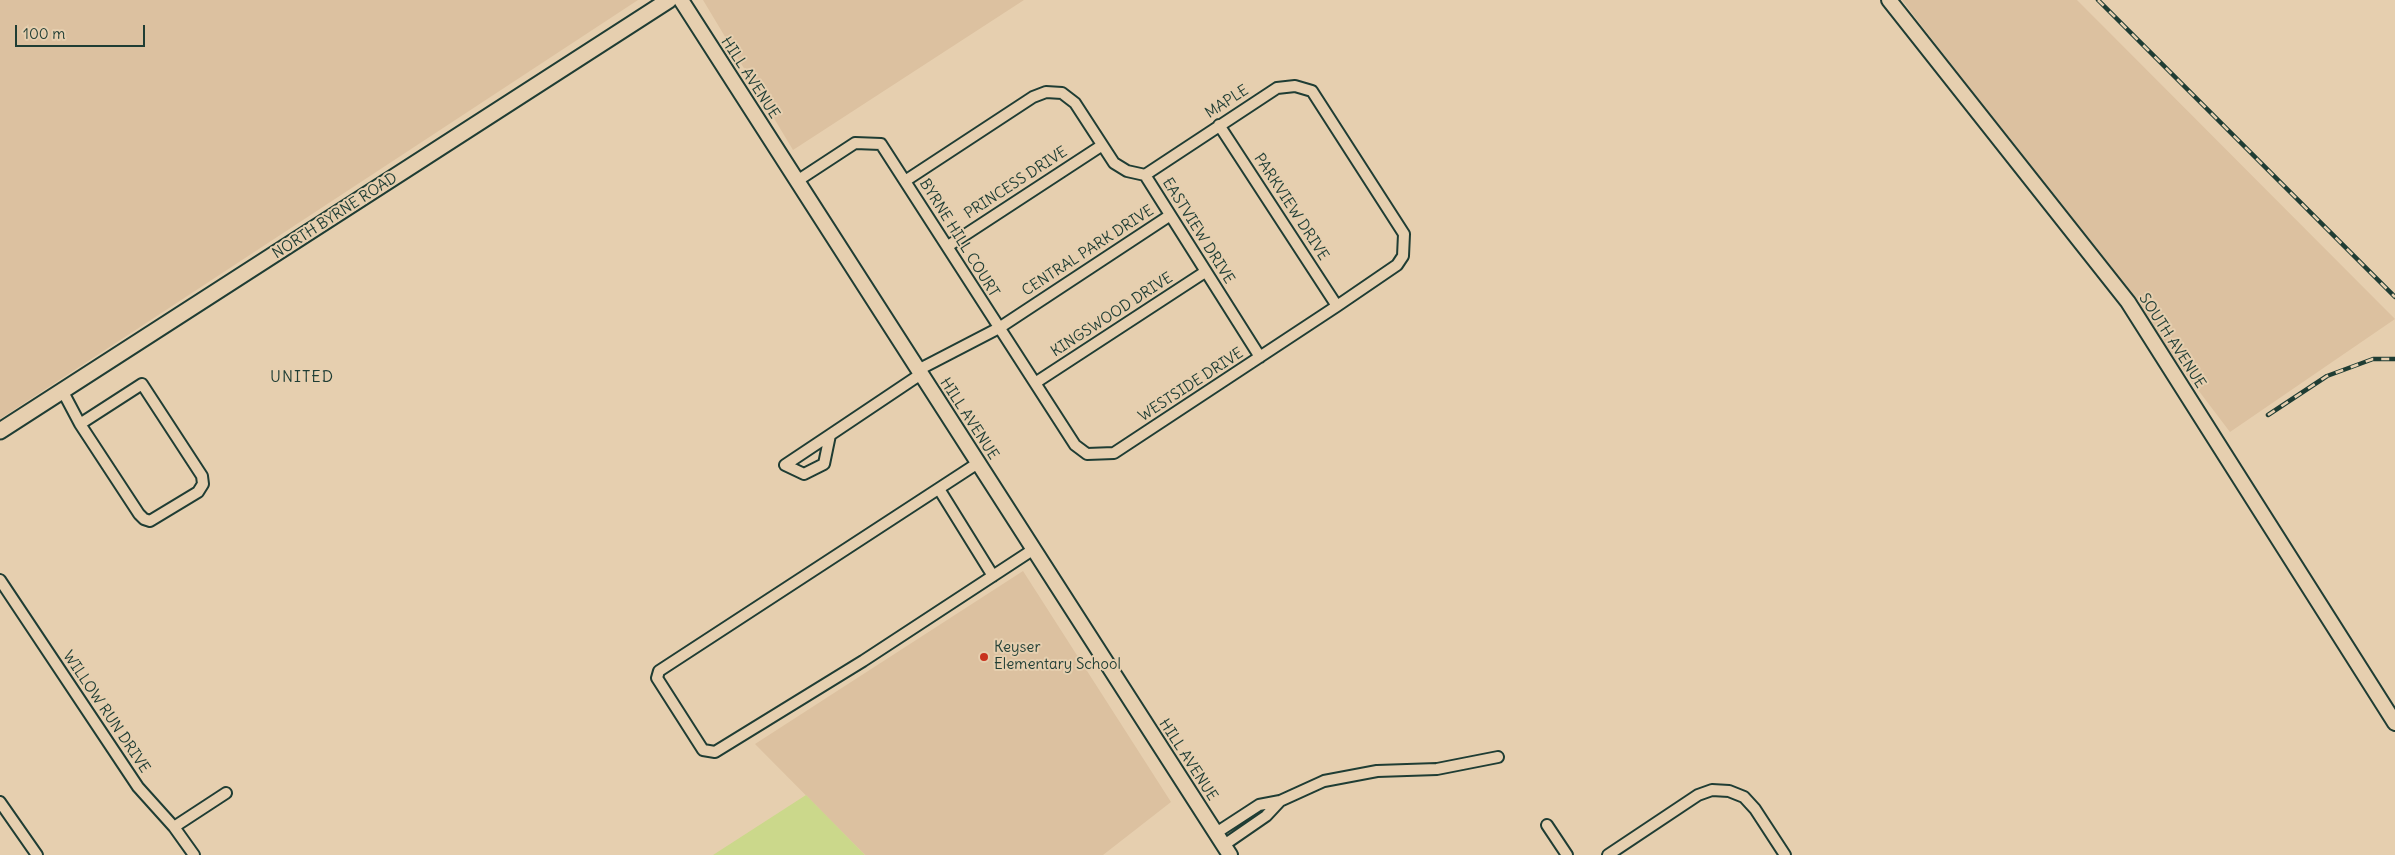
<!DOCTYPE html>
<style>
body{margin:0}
#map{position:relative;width:2395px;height:855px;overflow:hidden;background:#e6cfaf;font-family:Delius,sans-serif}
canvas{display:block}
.scale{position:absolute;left:15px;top:25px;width:130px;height:22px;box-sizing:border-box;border:2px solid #1f3d34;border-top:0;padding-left:6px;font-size:15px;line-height:18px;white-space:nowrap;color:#1f3d34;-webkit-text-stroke:4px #e6cfaf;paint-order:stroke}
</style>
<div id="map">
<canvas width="2395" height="855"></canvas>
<div class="scale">100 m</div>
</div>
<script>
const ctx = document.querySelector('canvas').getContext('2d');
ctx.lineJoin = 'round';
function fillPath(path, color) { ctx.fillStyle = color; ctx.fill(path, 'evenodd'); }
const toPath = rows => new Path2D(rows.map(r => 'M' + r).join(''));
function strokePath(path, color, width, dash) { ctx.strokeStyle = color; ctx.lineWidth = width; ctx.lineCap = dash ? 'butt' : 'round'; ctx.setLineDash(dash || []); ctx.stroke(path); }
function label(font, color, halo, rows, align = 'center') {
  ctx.font = font + ' Delius,sans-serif'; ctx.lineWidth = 4; ctx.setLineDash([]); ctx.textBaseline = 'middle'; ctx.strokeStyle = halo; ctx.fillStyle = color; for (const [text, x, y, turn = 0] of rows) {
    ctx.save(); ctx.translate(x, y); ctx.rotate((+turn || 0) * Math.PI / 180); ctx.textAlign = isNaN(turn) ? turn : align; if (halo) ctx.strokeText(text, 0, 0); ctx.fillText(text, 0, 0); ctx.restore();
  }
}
fillPath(toPath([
 [0,0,638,0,0,419],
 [703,0,1024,0,793,150],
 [1902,0,2077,0,2395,319,2230,432],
 [1023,571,1171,802,1103,855,865,855,755,744]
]), '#dcc1a0');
fillPath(toPath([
 [806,795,865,855,713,855]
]), '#cbd88b');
const street = toPath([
 [1219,125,1337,306],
 [797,181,855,143,881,144,1075,445,1087,454,1114,453,1337,306,1397,265,1403,256,1404,234,1312,91,1295,86,1277,88,1145,175],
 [905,181,1033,97,1046,92,1062,93,1075,103,1114,163,1127,171,1145,175,1260,357],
 [948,246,1101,146],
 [918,370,999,328,1169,216],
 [1035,383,1205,272],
 [142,384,202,476,203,484,198,492,150,521,144,519,139,514,80,424,142,384],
 [62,390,80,424],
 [830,435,824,464,804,474,785,465,830,435,921,374],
 [978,463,659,671,657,678,703,750,715,752,863,661,1034,549],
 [939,489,993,576],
 [0,580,138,787,174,827,194,855],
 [0,802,37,855],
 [1547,825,1567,855],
 [174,827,226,793],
 [1216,833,1259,805,1280,801,1324,781,1377,771,1437,769,1498,757],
 [1224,845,1266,816,1280,801],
 [1608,855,1698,795,1712,790,1729,791,1744,797,1755,809,1785,855]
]);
const secondary = toPath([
 [681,0,1230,855],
 [1889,0,2128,302,2395,723]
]);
const primary = toPath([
 [0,431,669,0]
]);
strokePath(street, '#1f3d34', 14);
strokePath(secondary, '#1f3d34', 18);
strokePath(primary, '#1f3d34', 19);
strokePath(street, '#e6cfaf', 10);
strokePath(secondary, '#e6cfaf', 14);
strokePath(primary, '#e6cfaf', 15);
const rail = toPath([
 [2098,0,2395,297],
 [2268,415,2327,376,2373,359,2395,359]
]);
strokePath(rail, '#1f3d34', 4.5);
strokePath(rail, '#e6cfaf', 2.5, [8]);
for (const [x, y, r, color] of [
 [984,657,5,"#c8321e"]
]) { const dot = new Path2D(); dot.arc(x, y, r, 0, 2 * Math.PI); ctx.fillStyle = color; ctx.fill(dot); strokePath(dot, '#e6cfaf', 2); }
label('15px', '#1f3d34', '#e6cfaf', [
 ["HILL AVENUE",750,78,57],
 ["MAPLE",1227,102,-33],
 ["PRINCESS DRIVE",1016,183,-33],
 ["PARKVIEW DRIVE",1291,207,57],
 ["NORTH BYRNE ROAD",335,216,-33],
 ["EASTVIEW DRIVE",1198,231,58],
 ["BYRNE HILL COURT",959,238,58],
 ["CENTRAL PARK DRIVE",1088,251,-33],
 ["KINGSWOOD DRIVE",1112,315,-33],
 ["SOUTH AVENUE",2172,341,57],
 ["WESTSIDE DRIVE",1191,385,-33],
 ["HILL AVENUE",969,419,57],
 ["WILLOW RUN DRIVE",106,712,56],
 ["HILL AVENUE",1188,760,57]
]);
label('15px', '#1f3d34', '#e6cfaf', [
 ["Keyser",994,648],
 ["Elementary School",994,665]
], 'left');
ctx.letterSpacing = '1px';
label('16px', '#1f3d34', '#e6cfaf', [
 ["UNITED",302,377]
]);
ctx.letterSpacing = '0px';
</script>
